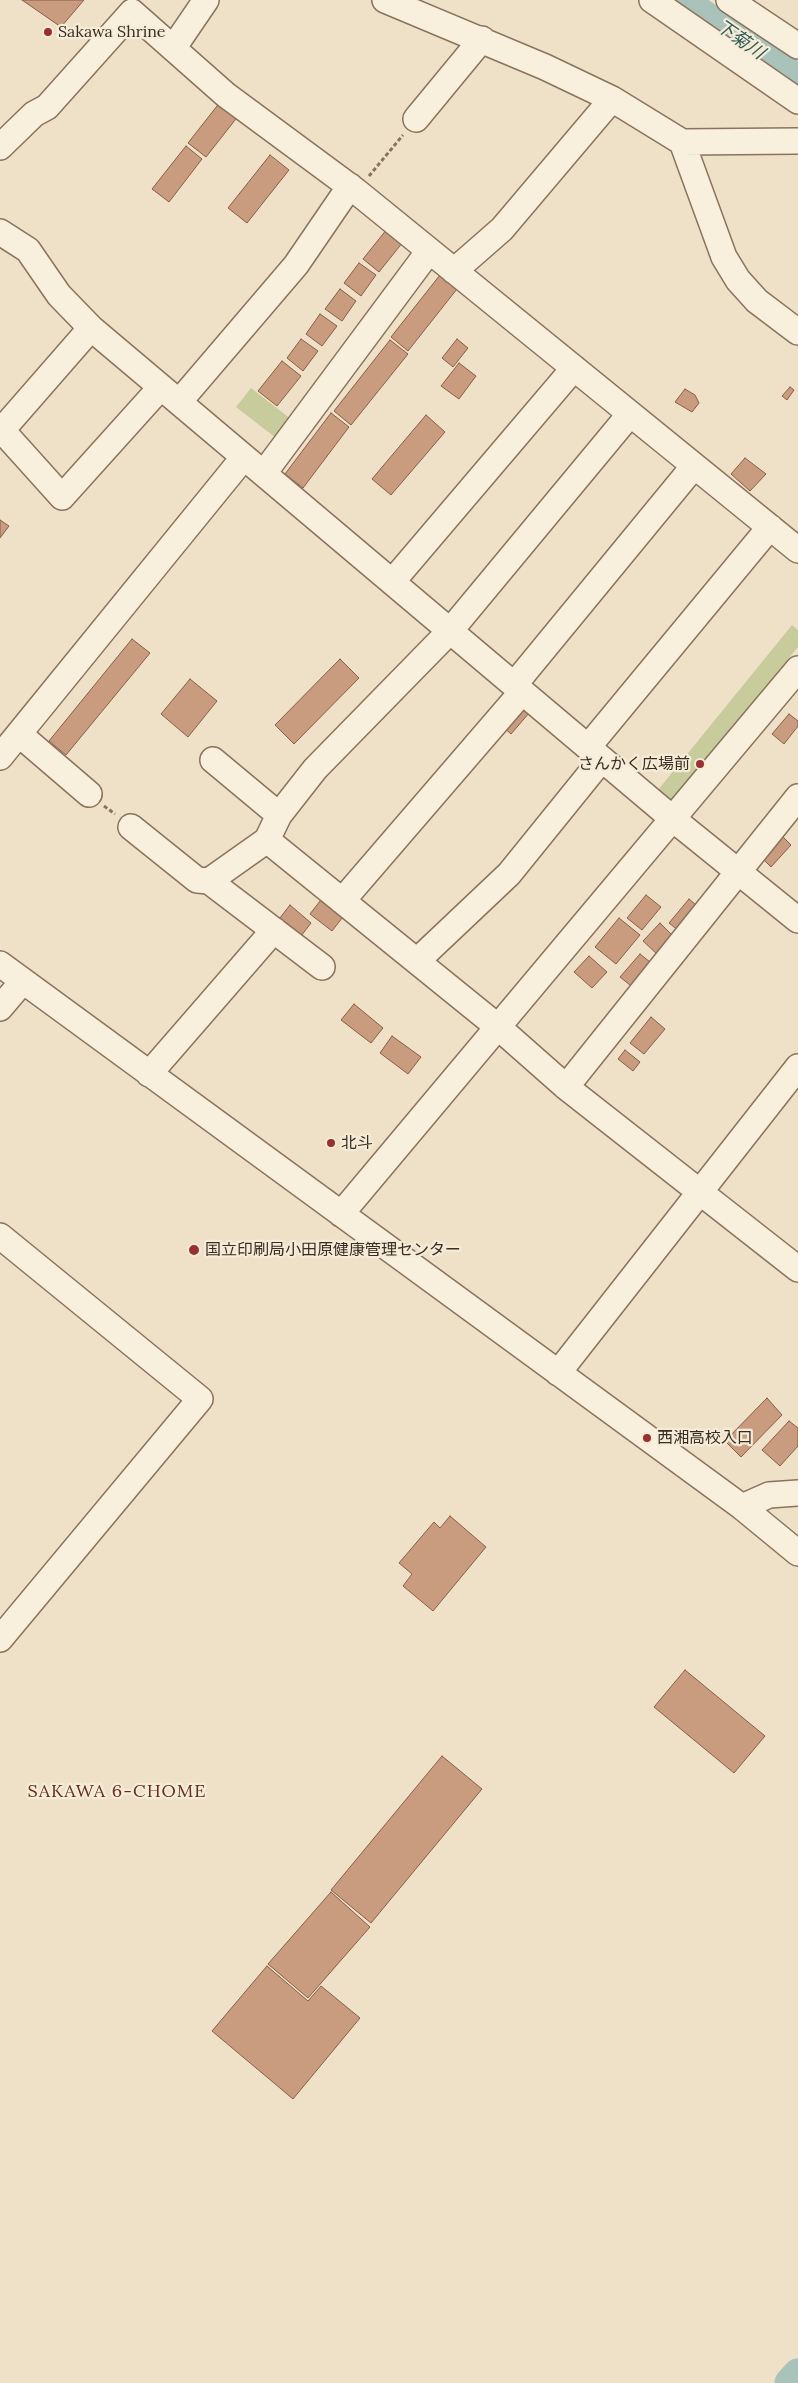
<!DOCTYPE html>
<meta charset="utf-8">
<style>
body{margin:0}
canvas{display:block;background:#eee1c8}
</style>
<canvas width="798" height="2383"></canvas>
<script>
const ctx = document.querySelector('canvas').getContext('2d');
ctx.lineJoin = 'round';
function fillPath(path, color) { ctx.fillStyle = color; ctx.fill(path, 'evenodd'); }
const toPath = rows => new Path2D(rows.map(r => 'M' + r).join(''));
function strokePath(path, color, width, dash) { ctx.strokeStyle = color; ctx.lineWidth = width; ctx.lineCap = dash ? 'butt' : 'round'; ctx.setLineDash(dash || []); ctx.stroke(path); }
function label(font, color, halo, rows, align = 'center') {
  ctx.font = font + ' Lora,"Noto Sans JP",serif'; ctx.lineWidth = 4.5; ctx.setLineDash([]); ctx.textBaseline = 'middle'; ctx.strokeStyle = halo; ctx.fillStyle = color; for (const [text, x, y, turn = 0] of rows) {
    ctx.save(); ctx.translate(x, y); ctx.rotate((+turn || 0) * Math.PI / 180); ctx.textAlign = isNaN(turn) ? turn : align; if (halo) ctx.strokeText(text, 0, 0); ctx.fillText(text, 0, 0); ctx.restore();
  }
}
fillPath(toPath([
 [251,388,296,423,281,442,236,407],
 [792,625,798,630,798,647,671,800,658,790]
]), '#c8cc9c');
strokePath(toPath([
 [681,0,798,80],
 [790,2383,798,2374]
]), '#a9c2ba', 31);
const building = toPath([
 [22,0,84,0,61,27,22,0],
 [221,101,239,115,206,157,188,143,221,101],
 [186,146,202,159,169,202,152,189,186,146],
 [270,155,289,170,247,223,228,208,270,155],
 [387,229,403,242,379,272,363,259,387,229],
 [359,263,376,275,361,296,344,283,359,263],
 [440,275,457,289,408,351,391,337,440,275],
 [340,289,356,301,342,321,325,309,340,289],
 [320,314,337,326,322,346,306,334,320,314],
 [301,339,318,351,303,371,287,358,301,339],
 [457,339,468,348,453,367,442,358,457,339],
 [390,340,408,354,351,425,334,411,390,340],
 [282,361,301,376,277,406,258,391,282,361],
 [459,363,476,376,459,399,441,386,459,363],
 [790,387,794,390,787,400,782,396,790,387],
 [685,389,695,395,699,403,692,412,675,402,685,389],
 [331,413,349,427,303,488,285,474,331,413],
 [426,415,445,432,391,495,372,479,426,415],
 [745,458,766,474,750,491,731,474,745,458],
 [0,520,9,526,0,538,0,520],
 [132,639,150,653,66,755,49,741,132,639],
 [340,659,359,678,294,744,275,725,340,659],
 [190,679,217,701,188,737,161,714,190,679],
 [521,703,530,712,511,734,501,725,521,703],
 [789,714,798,721,798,726,784,744,772,734,789,714],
 [781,835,791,845,771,867,761,857,781,835],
 [646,895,661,907,642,930,627,918,646,895],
 [324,896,346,913,332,931,310,914,324,896],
 [689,899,703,911,684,935,669,923,689,899],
 [290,905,311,923,298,940,276,923,290,905],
 [619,918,640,935,616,964,595,947,619,918],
 [660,923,675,938,658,955,643,941,660,923],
 [640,954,655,966,635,989,620,977,640,954],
 [589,956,607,972,592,988,574,972,589,956],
 [354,1004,383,1028,371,1043,341,1020,354,1004],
 [651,1017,665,1029,644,1054,630,1043,651,1017],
 [392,1036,421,1057,408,1074,380,1053,392,1036],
 [625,1050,640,1062,633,1071,618,1059,625,1050],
 [767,1398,782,1415,741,1457,725,1441,767,1398],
 [789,1421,798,1428,798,1446,780,1466,762,1450,789,1421],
 [450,1516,486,1547,433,1611,403,1586,412,1574,399,1563,434,1522,440,1528,450,1516],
 [685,1670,765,1736,734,1773,654,1707,685,1670],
 [442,1756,482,1789,371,1923,331,1890,442,1756],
 [331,1892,370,1927,308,1998,268,1964,331,1892],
 [267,1966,308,2001,321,1986,360,2018,293,2099,212,2031,267,1966]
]);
fillPath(building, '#ca9c7f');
strokePath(building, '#885d44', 1);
const minor = toPath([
 [385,0,545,67,612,99,682,142,798,141],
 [652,0,798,101],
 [729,0,798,46],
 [174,47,206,0],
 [416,119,482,39],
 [682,142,724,257,738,280,757,301,798,332],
 [0,147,34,114,47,107,132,12,226,95,356,191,798,550],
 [0,232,28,250,59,295,91,328,673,819,798,920],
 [454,271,502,229,612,99],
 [179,402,296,265,350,186],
 [630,414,450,631,315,769,279,815,267,840,498,1027,566,1087,798,1269],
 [0,428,62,497,161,387],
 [2,430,91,328],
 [264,473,429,251],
 [392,582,574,368],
 [514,685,694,466],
 [19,734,89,794],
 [588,747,770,527],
 [0,757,244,457],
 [213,760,279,815],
 [131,827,197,880,209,881],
 [267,840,209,881,322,967],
 [342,901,522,692],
 [417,961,509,874,602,759],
 [0,964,742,1507,798,1553],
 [0,1008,23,981],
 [149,1074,274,930],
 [566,1087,798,797],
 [341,1214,798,669],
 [0,1236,200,1399,0,1639],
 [558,1373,798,1067],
 [742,1507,769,1495,798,1493]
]);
strokePath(minor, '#89735d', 28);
strokePath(toPath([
 [369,176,403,135],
 [104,806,115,814]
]), '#89735d', 3, [4, 2.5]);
strokePath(minor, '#f8efdc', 25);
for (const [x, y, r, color] of [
 [48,32,5,"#972f33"],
 [700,764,5,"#972f33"],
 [331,1143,5,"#972f33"],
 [194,1250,6,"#972f33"],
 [647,1438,5,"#972f33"]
]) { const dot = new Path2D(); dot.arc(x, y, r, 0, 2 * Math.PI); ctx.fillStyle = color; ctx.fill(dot); strokePath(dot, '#f5ecd8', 2); }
label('16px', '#3a2c21', '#f5ecd8', [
 ["Sakawa Shrine",58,32],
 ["さんかく広場前",690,764,"right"],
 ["北斗",341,1143],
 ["国立印刷局小田原健康管理センター",205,1250],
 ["西湘高校入口",657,1438]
], 'left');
label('italic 18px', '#305955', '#f5ecd8', [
 ["下菊川",740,40,35]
]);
ctx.letterSpacing = '1px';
label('18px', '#662d21', '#f5ecd8', [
 ["SAKAWA 6-CHOME",117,1792]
]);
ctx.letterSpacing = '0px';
</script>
